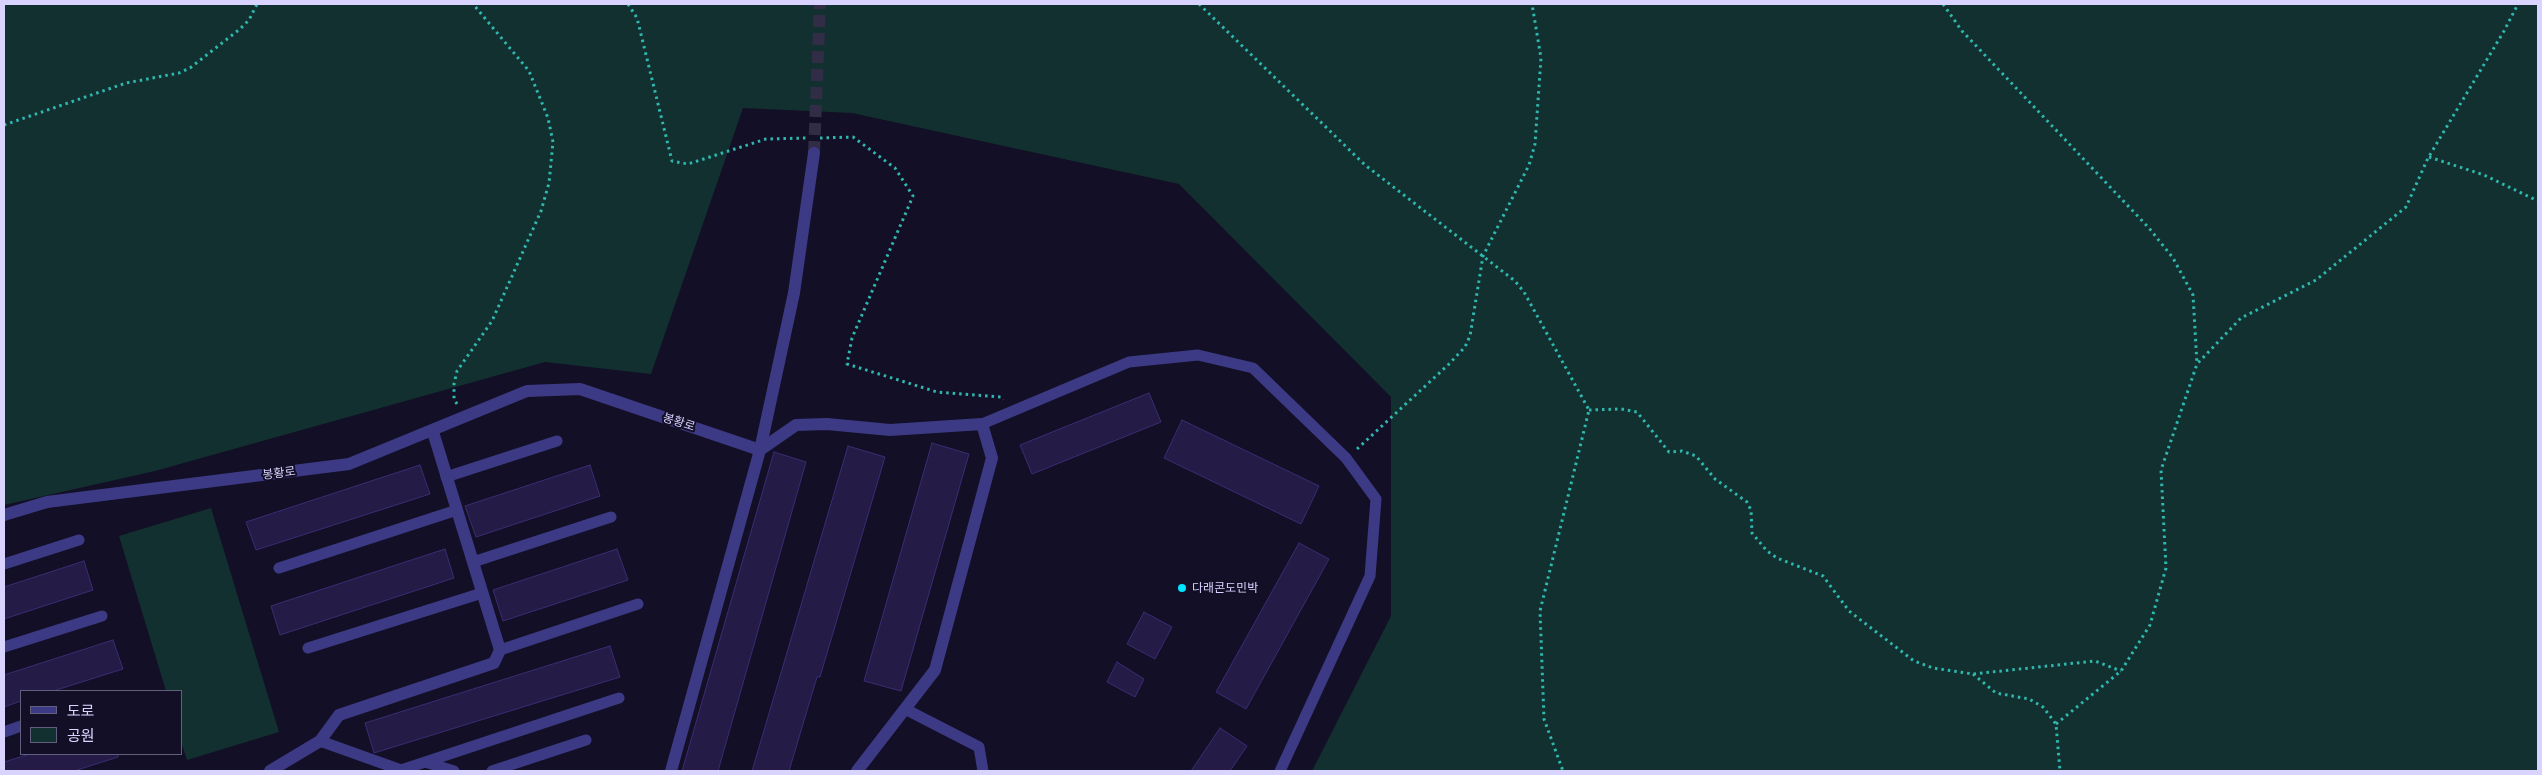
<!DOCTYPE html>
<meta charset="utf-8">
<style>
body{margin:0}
#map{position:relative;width:2542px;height:775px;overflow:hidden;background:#130f26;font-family:Ubuntu,"Noto Sans KR",sans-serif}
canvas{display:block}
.frame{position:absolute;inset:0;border:5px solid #d9d4ff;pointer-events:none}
.legend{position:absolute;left:20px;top:690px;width:162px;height:65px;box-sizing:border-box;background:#130f26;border:1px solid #625e7d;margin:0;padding:6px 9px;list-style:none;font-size:15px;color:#d9d4ff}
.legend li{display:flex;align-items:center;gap:10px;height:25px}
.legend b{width:25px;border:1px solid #625e7d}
</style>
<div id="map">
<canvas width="2542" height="775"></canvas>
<div class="frame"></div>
<ul class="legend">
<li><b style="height:6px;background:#3d3a85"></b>도로</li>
<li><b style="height:14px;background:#12302f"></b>공원</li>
</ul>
</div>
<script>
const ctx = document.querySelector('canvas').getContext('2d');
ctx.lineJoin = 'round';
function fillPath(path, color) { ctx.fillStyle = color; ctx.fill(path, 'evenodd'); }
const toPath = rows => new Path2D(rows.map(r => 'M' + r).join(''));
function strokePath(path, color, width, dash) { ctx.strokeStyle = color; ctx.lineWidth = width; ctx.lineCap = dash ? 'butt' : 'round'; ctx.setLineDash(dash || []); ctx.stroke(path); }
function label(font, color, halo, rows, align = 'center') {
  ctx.font = font + ' Ubuntu,"Noto Sans KR",sans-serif'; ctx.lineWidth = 4; ctx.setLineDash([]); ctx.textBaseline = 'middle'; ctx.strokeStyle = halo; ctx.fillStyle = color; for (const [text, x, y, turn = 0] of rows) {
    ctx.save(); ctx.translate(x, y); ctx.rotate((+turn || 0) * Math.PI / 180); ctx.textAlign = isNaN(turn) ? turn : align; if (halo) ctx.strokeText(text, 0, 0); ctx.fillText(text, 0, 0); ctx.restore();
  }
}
fillPath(toPath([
 [4,4,2538,4,2538,771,1312,771,1391,616,1391,397,1179,184,852,113,743,108,651,374,545,362,155,471,4,505],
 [211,508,279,732,187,760,181,742,181,691,166,691,119,536]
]), '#12302f');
const building = toPath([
 [1149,393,1161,422,1032,474,1020,445,1149,393],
 [1182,420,1319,486,1301,524,1164,458,1182,420],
 [932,443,969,454,901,691,864,681,932,443],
 [848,446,885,457,820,677,817,677,789,771,752,771,848,446],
 [774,452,806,462,718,771,682,771,774,452],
 [420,465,430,494,256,550,246,522,420,465],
 [590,465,600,496,476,537,465,506,590,465],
 [1299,543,1329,559,1246,709,1216,692,1299,543],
 [445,549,454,578,280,635,271,606,445,549],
 [617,549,628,580,503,621,493,590,617,549],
 [84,561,93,590,4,619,4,587,84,561],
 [1144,612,1172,627,1155,659,1127,644,1144,612],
 [113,640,123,669,53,691,21,691,21,701,4,707,4,675,113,640],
 [610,646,620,677,374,753,365,723,610,646],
 [1117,662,1144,679,1135,697,1107,682,1117,662],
 [1220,728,1247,746,1230,771,1191,771,1220,728],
 [30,754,118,754,118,757,74,771,4,771,4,762,30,754]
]);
fillPath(building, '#241b47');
strokePath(building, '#3b2d73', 1);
strokePath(toPath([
 [814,153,820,4]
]), '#312d47', 12, [12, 6]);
strokePath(toPath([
 [628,4,637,18,672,161,688,164,766,139,808,138],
 [1199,4,1365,165,1515,281,1524,292,1589,410,1540,611,1544,719,1563,771],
 [1943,4,1962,31,2149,228,2173,258,2193,295,2197,364],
 [4,125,126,83,179,73,190,68,240,29,249,20,257,4],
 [820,138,853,137,895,168,913,196,852,338,847,364,937,392,1001,397,1003,400],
 [2429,157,2484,175,2538,201],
 [457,404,454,399,454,384,457,371,492,321,541,211,549,183,553,142,548,118,529,71,473,4],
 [1589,410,1621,409,1637,412,1669,452,1682,451,1696,456,1715,479,1747,502,1751,510,1752,533,1767,551,1777,558,1823,576,1849,611,1914,661,1933,668,1973,674,2095,661,2121,671],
 [1357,449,1448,365,1465,347,1470,336,1483,256,1529,165,1535,144,1541,58,1532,4],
 [1973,674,1996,693,2029,699,2043,707,2056,724,2060,771],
 [2056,724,2121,671,2150,625,2166,568,2161,470,2197,364,2241,318,2316,280,2406,207,2428,158,2504,31,2518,4]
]), '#2fb8b0', 3, [2.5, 4]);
strokePath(toPath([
 [982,424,1129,362,1198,355,1253,368,1346,458,1376,499,1370,576,1280,771],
 [446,477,557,441],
 [473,562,611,517],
 [4,564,79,540],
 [279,568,457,510],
 [4,647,102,616],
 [308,648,482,593],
 [500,650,638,604],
 [905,709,979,747,983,771],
 [4,732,21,726],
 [320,741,401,770,619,698],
 [425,762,454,771],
 [492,771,586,740]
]), '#3d3a85', 11);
strokePath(toPath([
 [270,771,320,741,339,715,494,663,500,650,433,432],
 [671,771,760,450,794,293,814,153]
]), '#3d3a85', 12);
strokePath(toPath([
 [4,515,47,502,349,464,527,391,580,389,760,450,796,425,827,424,890,430,982,424,992,458,935,670,857,771]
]), '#3d3a85', 12);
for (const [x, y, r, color] of [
 [1182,588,5,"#00e5ff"]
]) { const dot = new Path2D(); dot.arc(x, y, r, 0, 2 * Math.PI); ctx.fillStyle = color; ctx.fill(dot); strokePath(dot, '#130f26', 2); }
label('12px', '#d9d4ff', '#130f26', [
 ["봉황로",679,422,18],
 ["봉황로",279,473,-7]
]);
label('12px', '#d9d4ff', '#130f26', [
 ["다래콘도민박",1192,588]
], 'left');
</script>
